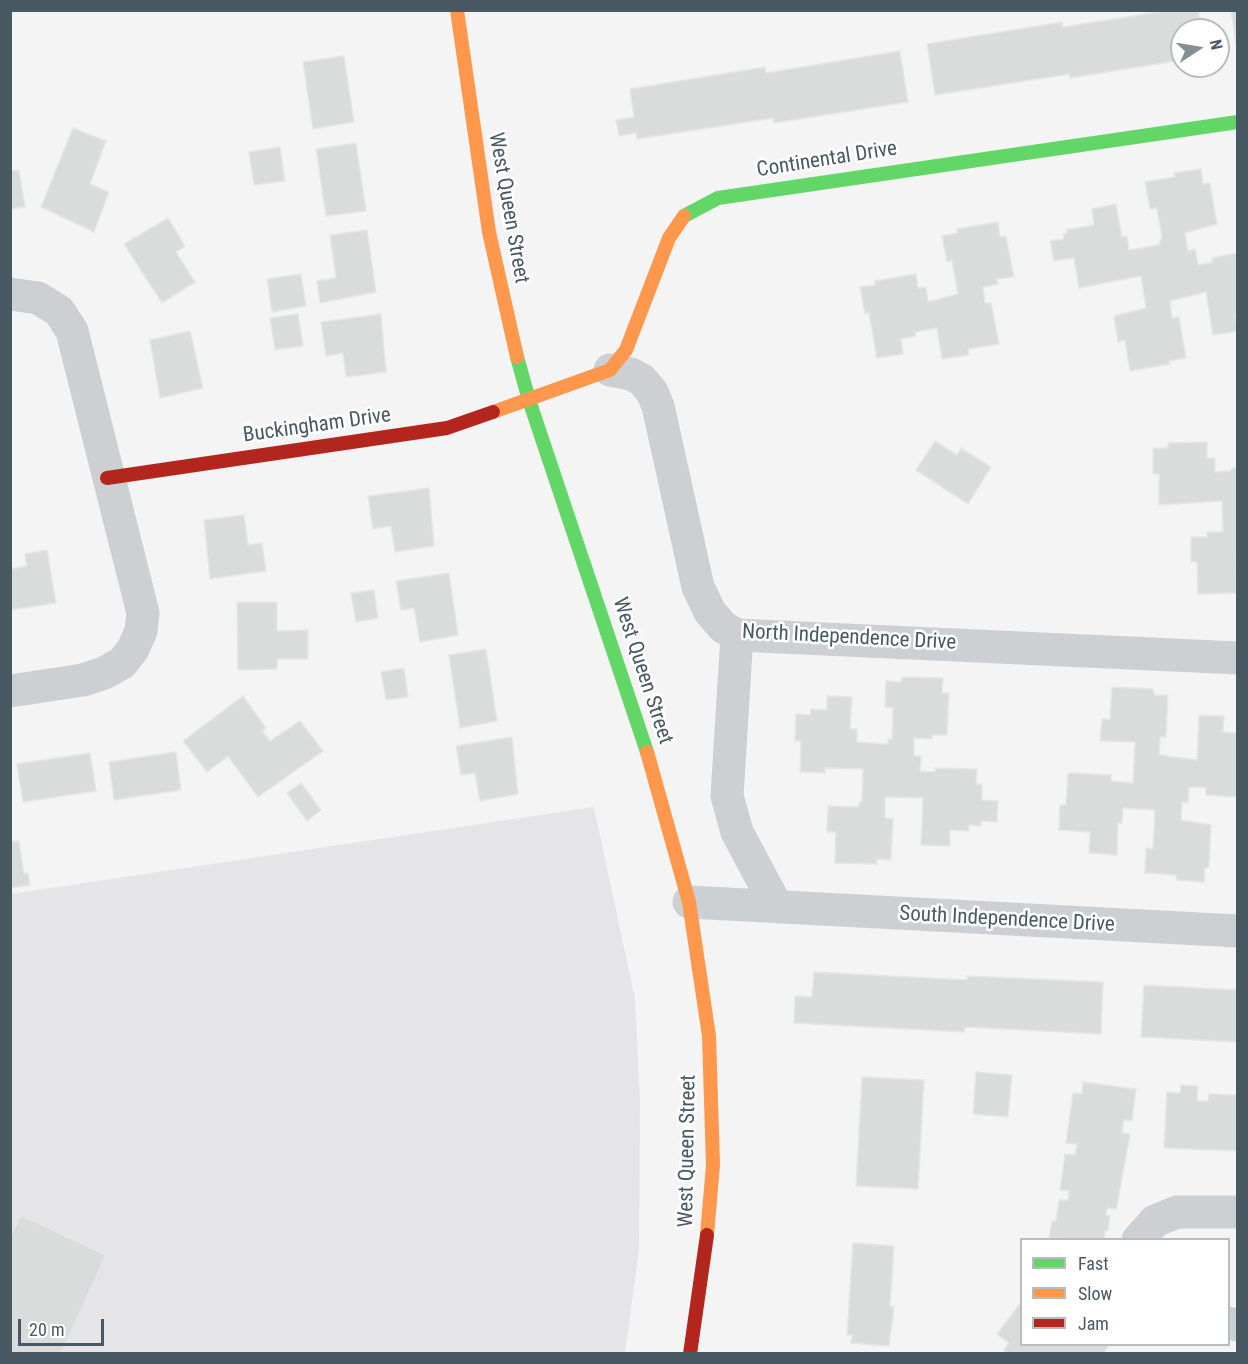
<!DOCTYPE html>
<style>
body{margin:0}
#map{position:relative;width:1248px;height:1364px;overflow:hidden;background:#f4f4f4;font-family:"Roboto Condensed",sans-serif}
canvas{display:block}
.frame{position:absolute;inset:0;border:12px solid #485963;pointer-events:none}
.legend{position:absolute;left:1020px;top:1238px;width:210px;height:108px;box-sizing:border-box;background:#fff;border:2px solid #b6bdc1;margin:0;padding:8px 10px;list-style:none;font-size:18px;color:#485963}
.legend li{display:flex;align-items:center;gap:12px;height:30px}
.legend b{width:30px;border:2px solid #b6bdc1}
.north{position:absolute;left:1170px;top:18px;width:60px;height:60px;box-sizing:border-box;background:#fff;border:2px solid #b6bdc1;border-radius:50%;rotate:78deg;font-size:16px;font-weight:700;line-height:24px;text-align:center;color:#485963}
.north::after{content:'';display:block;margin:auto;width:21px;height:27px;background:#848f96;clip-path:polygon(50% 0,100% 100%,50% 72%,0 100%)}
.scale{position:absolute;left:18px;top:1319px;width:86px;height:27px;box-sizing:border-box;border:3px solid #485963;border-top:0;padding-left:8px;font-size:18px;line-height:21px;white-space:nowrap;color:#485963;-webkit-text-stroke:4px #fff;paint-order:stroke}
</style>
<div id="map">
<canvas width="1248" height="1364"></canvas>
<div class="frame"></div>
<ul class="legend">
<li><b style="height:8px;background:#63d668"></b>Fast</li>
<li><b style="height:8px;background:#ff974d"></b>Slow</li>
<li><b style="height:8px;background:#b3261e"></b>Jam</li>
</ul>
<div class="north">N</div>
<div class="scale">20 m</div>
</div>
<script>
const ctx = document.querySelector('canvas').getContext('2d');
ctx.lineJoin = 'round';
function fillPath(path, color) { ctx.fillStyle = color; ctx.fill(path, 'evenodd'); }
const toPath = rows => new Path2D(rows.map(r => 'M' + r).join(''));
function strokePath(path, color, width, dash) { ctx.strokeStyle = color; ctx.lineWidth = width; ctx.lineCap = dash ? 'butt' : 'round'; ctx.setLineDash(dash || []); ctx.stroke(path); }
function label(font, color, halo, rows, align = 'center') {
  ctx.font = font + ' "Roboto Condensed",sans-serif'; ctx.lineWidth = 5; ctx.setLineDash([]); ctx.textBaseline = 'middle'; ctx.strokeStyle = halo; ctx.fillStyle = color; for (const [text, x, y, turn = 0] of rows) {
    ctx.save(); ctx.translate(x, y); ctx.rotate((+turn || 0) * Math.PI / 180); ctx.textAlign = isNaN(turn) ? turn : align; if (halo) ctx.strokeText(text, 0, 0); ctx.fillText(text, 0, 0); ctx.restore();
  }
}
fillPath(toPath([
 [594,807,635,999,640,1101,639,1250,625,1353,11,1354,11,894]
]), '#e5e5e7');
const building = toPath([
 [1171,10,1198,10,1202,30,1182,30,1182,60,1070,78,1070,74,935,95,927,44,1062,22,1063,27,1171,10],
 [1231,10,1238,10,1238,49,1237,49,1231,10],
 [900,51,908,102,774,123,773,118,637,139,636,133,619,136,616,120,634,117,630,89,765,67,766,73,900,51],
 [344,56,354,122,313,129,303,62,344,56],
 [73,128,106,141,90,184,109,192,94,232,41,207,73,128],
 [356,143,366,211,326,216,316,149,356,143],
 [280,147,285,181,254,185,249,152,280,147],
 [1201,169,1203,184,1210,183,1217,224,1185,233,1188,251,1195,249,1198,265,1213,262,1212,258,1238,253,1238,315,1235,315,1238,331,1213,335,1206,292,1170,301,1172,318,1179,317,1186,358,1169,361,1170,364,1130,371,1125,340,1118,342,1114,316,1146,308,1141,276,1079,288,1074,258,1054,261,1050,241,1064,239,1063,234,1067,233,1066,230,1094,225,1092,209,1116,204,1122,237,1127,236,1129,250,1159,245,1162,237,1157,208,1150,209,1145,182,1175,177,1174,173,1201,169],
 [19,170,25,207,10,209,10,171,19,170],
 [168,218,185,246,176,252,195,282,162,303,124,244,168,218],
 [998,222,1000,237,1006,236,1014,277,997,279,998,284,983,287,985,303,991,303,999,344,968,349,969,355,942,359,937,328,915,332,916,336,901,339,903,354,877,358,869,313,865,314,860,287,875,285,875,281,916,274,918,288,926,287,928,302,958,294,952,260,947,262,942,236,957,233,957,229,998,222],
 [367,230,376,292,320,303,317,281,336,278,330,235,367,230],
 [301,274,306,306,272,312,267,279,301,274],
 [298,314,303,346,275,350,270,318,298,314],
 [381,314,386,372,346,377,343,353,326,356,321,322,381,314],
 [190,331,203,388,160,398,150,340,190,331],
 [935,441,957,455,961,448,991,467,968,504,916,470,935,441],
 [1207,442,1207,458,1215,458,1215,472,1231,471,1232,468,1238,468,1236,593,1198,594,1197,562,1191,562,1191,537,1207,537,1207,532,1223,532,1222,501,1159,505,1159,474,1153,474,1153,448,1168,448,1168,443,1207,442],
 [429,488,434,546,395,552,391,526,373,529,368,496,429,488],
 [244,515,248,545,262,543,266,571,210,579,204,520,244,515],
 [47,550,56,603,10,610,10,569,27,566,25,554,47,550],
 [449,573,458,635,420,642,414,608,401,610,396,581,449,573],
 [374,590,378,618,356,622,351,593,374,590],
 [237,602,277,602,277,631,308,630,308,659,277,659,277,669,238,670,237,602],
 [486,649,497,721,460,728,449,655,486,649],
 [404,668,408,697,386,700,381,672,404,668],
 [902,677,943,678,942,693,949,693,947,735,932,735,932,739,914,738,914,756,921,756,920,771,935,772,935,768,977,769,976,784,982,784,982,800,998,801,997,822,981,821,981,826,969,825,969,831,950,830,950,846,921,845,923,798,885,797,885,818,893,819,891,860,877,859,877,864,835,863,836,832,827,832,828,806,859,807,859,802,862,802,863,769,825,768,825,773,800,772,801,741,795,741,796,714,810,715,811,709,827,710,827,696,852,697,850,729,857,729,857,742,888,744,888,739,892,739,893,708,885,707,886,681,901,682,902,677],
 [1112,687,1153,689,1155,695,1168,695,1166,737,1160,737,1159,755,1197,760,1199,715,1224,716,1223,732,1238,733,1238,797,1206,795,1206,788,1189,787,1188,803,1182,802,1181,820,1211,825,1209,867,1205,868,1204,882,1176,880,1177,875,1145,873,1146,848,1153,849,1155,810,1123,808,1122,823,1118,823,1117,855,1089,853,1090,832,1059,830,1060,805,1066,805,1068,773,1111,775,1111,781,1133,783,1135,742,1100,741,1102,719,1110,719,1112,687],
 [243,696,266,728,262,731,270,741,300,721,323,751,258,797,228,756,207,772,183,741,243,696],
 [512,737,518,794,480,801,475,773,461,775,456,746,512,737],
 [176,752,181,790,114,800,109,762,176,752],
 [90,753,96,791,23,802,17,764,90,753],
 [301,783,321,810,307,821,287,793,301,783],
 [19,841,24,874,28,873,30,885,10,888,10,842,19,841],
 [814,972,967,980,967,976,1103,982,1101,1034,965,1027,964,1032,794,1023,795,996,812,997,814,972],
 [1144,985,1238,990,1238,1042,1141,1037,1144,985],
 [976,1072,1012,1075,1008,1117,973,1114,976,1072],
 [862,1077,924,1080,918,1189,856,1186,862,1077],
 [1083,1082,1136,1089,1132,1121,1124,1120,1122,1133,1130,1134,1117,1205,1117,1209,1107,1208,1106,1215,1110,1216,1108,1231,1105,1231,1104,1240,1049,1238,1052,1221,1056,1221,1059,1200,1068,1200,1069,1191,1060,1190,1065,1154,1075,1155,1077,1144,1066,1143,1073,1093,1082,1094,1083,1082],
 [1181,1085,1198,1086,1197,1101,1208,1101,1209,1094,1238,1095,1238,1151,1164,1148,1167,1092,1180,1093,1181,1085],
 [21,1215,106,1255,61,1354,10,1354,10,1238,21,1215],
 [853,1243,894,1246,890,1306,894,1307,889,1346,851,1343,852,1335,847,1335,853,1243],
 [1022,1301,1022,1344,1105,1344,1108,1347,1103,1354,1009,1354,1004,1350,1009,1343,997,1334,1022,1301]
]);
fillPath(building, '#dadcdc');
strokePath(building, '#e5e6e7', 1.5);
strokePath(toPath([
 [10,294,38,298,59,311,72,331,143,613,141,631,133,649,122,663,104,673,83,680,10,691],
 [610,370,631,374,642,380,652,392,658,406,698,587,710,612,723,627,737,635,1238,658],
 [737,635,727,796,737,832,777,907],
 [689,902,1238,931],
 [1138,1240,1155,1221,1177,1212,1238,1212],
 [1228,1323,1238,1325]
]), '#cdd0d3', 33);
strokePath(toPath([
 [684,216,718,198,1238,122],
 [517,357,529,400,647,752]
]), '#63d668', 14);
strokePath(toPath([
 [457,10,489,232,517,357],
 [493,412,610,370,626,350,669,238,684,216],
 [647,752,689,902,709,1036,713,1165,707,1235]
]), '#ff974d', 14);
strokePath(toPath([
 [107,478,447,428,493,412],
 [690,1354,707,1235]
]), '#b3261e', 14);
label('21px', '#485963', '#fff', [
 ["Continental Drive",827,160,-9],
 ["West Queen Street",508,208,80],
 ["Buckingham Drive",317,426,-8],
 ["North Independence Drive",849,638,3],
 ["West Queen Street",642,671,72],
 ["South Independence Drive",1007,920,3],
 ["West Queen Street",688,1151,-89]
]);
</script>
